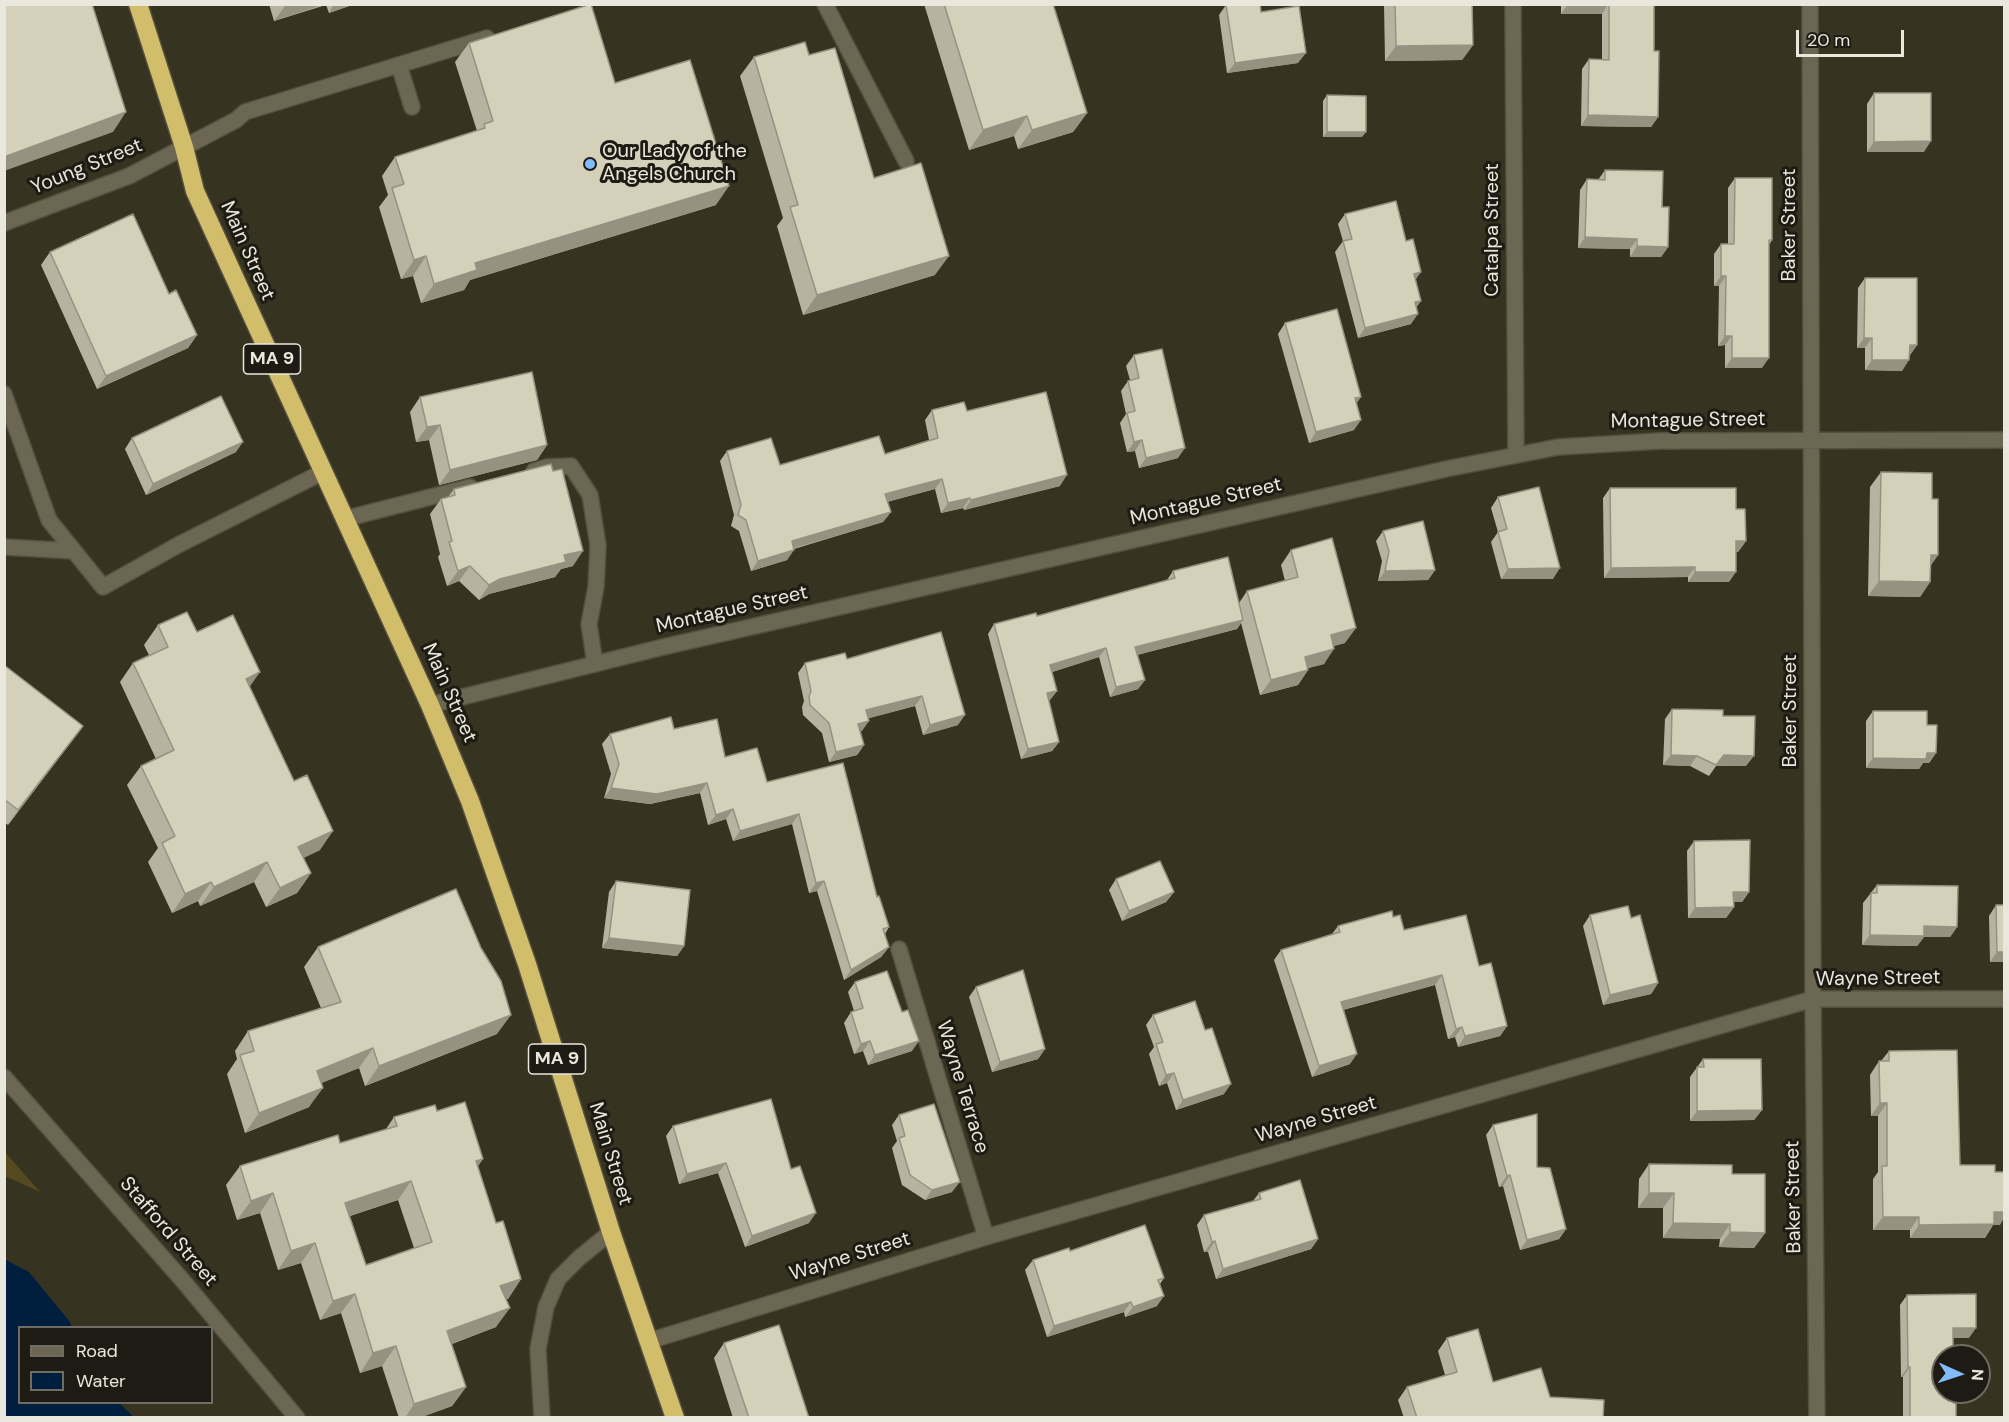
<!DOCTYPE html>
<style>
body{margin:0}
#map{position:relative;width:2009px;height:1422px;overflow:hidden;background:#373321;font-family:"DM Sans",sans-serif}
canvas{display:block}
.frame{position:absolute;inset:0;border:6px solid #eae8dc;pointer-events:none}
.legend{position:absolute;left:18px;top:1326px;width:195px;height:78px;box-sizing:border-box;background:#1d1b13;border:2px solid #6f6d63;margin:0;padding:8px 10px;list-style:none;font-size:18px;color:#eae8dc}
.legend li{display:flex;align-items:center;gap:12px;height:30px}
.legend b{width:30px;border:2px solid #6f6d63}
.north{position:absolute;left:1931px;top:1344px;width:60px;height:60px;box-sizing:border-box;background:#1d1b13;border:2px solid #6f6d63;border-radius:50%;rotate:93deg;font-size:16px;font-weight:700;line-height:24px;text-align:center;color:#eae8dc}
.north::after{content:'';display:block;margin:auto;width:21px;height:27px;background:#81bcfa;clip-path:polygon(50% 0,100% 100%,50% 72%,0 100%)}
.scale{position:absolute;left:1796px;top:30px;width:108px;height:27px;box-sizing:border-box;border:3px solid #eae8dc;border-top:0;padding-left:8px;font-size:18px;line-height:21px;white-space:nowrap;color:#eae8dc;-webkit-text-stroke:4px #1d1b13;paint-order:stroke}
</style>
<div id="map">
<canvas width="2009" height="1422"></canvas>
<div class="frame"></div>
<ul class="legend">
<li><b style="height:8px;background:#6c6753"></b>Road</li>
<li><b style="height:16px;background:#001e3d"></b>Water</li>
</ul>
<div class="north">N</div>
<div class="scale">20 m</div>
</div>
<script>
const ctx = document.querySelector('canvas').getContext('2d');
ctx.lineJoin = 'round';
function fillPath(path, color) { ctx.fillStyle = color; ctx.fill(path, 'evenodd'); }
const toPath = rows => new Path2D(rows.map(r => 'M' + r).join(''));
function strokePath(path, color, width, dash) { ctx.strokeStyle = color; ctx.lineWidth = width; ctx.lineCap = dash ? 'butt' : 'round'; ctx.setLineDash(dash || []); ctx.stroke(path); }
function label(font, color, halo, rows, align = 'center') {
  ctx.font = font + ' "DM Sans",sans-serif'; ctx.lineWidth = 6; ctx.setLineDash([]); ctx.textBaseline = 'middle'; ctx.strokeStyle = halo; ctx.fillStyle = color; for (const [text, x, y, turn = 0] of rows) {
    ctx.save(); ctx.translate(x, y); ctx.rotate((+turn || 0) * Math.PI / 180); ctx.textAlign = isNaN(turn) ? turn : align; if (halo) ctx.strokeText(text, 0, 0); ctx.fillText(text, 0, 0); ctx.restore();
  }
}
fillPath(toPath([
 [4,1151,19,1168,40,1192,5,1176]
]), '#554a1f');
fillPath(toPath([
 [4,1259,29,1272,70,1322,72,1327,20,1328,20,1402,119,1403,134,1417,5,1417]
]), '#001e3d');
const lane = toPath([
 [399,65,412,107],
 [4,394,49,520,103,587,178,545,323,472],
 [534,471,547,467,571,466,590,495,598,545,596,587,589,624,595,664],
 [344,519,470,487],
 [4,547,74,551],
 [542,1418,538,1349,546,1307,558,1279,579,1258,611,1232]
]);
const street = toPath([
 [825,4,906,161],
 [1513,4,1516,455],
 [1810,4,1813,999,1817,1418],
 [4,223,129,176,236,120,245,112,487,38],
 [430,705,663,647,1446,469,1558,447,1660,441,2004,440],
 [899,949,986,1237],
 [649,1341,986,1237,1813,999,2004,999]
]);
const secondary = toPath([
 [4,1077,184,1282,297,1418]
]);
const highway = toPath([
 [138,4,184,147,195,191,430,705,470,801,527,964,611,1232,675,1418]
]);
strokePath(lane, '#545040', 18);
strokePath(street, '#545040', 18);
strokePath(secondary, '#545040', 18);
strokePath(highway, '#545040', 21);
strokePath(lane, '#6c6753', 15);
strokePath(street, '#6c6753', 15);
strokePath(secondary, '#6c6753', 15);
strokePath(highway, '#d2bd6a', 18);
fillPath(toPath([
 [269,4,355,4,329,13,326,5,274,21],
 [924,4,1053,4,1087,113,1073,132,1018,149,1014,136,969,150],
 [1384,4,1472,4,1473,45,1462,60,1385,61],
 [1561,4,1654,4,1654,51,1658,117,1651,127,1581,126,1582,69,1589,59,1602,60,1602,14,1561,14],
 [1226,5,1261,12,1298,63,1227,73,1219,15],
 [469,43,615,83,716,205,470,280,464,290,421,303,413,276,401,279,379,207,388,195,382,176,395,157,477,131,455,62],
 [809,55,874,178,935,275,803,315,777,226,783,218,740,76,754,57],
 [1874,93,1924,152,1867,152,1867,104],
 [1327,95,1362,137,1323,137,1323,101],
 [1605,170,1662,207,1668,247,1661,257,1630,257,1630,249,1578,248,1580,190,1587,179,1598,180],
 [1735,178,1772,240,1769,245,1762,368,1725,368,1725,345,1718,346,1719,286,1714,286,1714,254,1721,244,1728,244,1728,188],
 [1345,214,1415,280,1416,308,1411,324,1358,338,1335,252,1343,241,1338,224],
 [50,252,169,294,197,335,188,348,97,389,41,265],
 [1865,278,1917,345,1910,355,1902,371,1865,370,1865,348,1857,348,1858,288],
 [1285,323,1356,403,1354,430,1309,443,1278,334],
 [1134,355,1178,458,1139,468,1135,451,1127,452,1120,423,1126,414,1121,391,1128,381,1130,380,1126,366],
 [420,397,547,445,537,460,439,485,429,440,416,442,410,412],
 [932,410,967,411,1060,486,964,510,963,508,941,513,935,489,887,502,891,512,883,522,794,549,787,560,751,571,739,531,731,526,734,515,720,461,727,451,780,465,885,454,929,440,925,420],
 [132,438,236,452,146,495,125,449],
 [1881,472,1932,499,1938,555,1931,565,1930,582,1920,597,1868,596,1870,487],
 [1610,488,1736,509,1746,541,1738,552,1736,552,1729,582,1688,582,1688,577,1604,578,1603,498],
 [454,489,573,566,561,569,555,577,489,594,479,600,459,581,447,586,438,557,440,554,430,514,441,499,448,497],
 [1498,497,1553,579,1501,579,1491,542,1498,532,1491,508],
 [1383,531,1435,570,1428,580,1378,581,1382,561,1376,541],
 [1291,550,1345,643,1333,646,1324,664,1308,668,1308,670,1298,685,1260,695,1241,623,1237,629,1137,655,1145,680,1138,689,1110,697,1099,657,1052,672,1057,691,1049,701,1059,742,1052,751,1021,759,988,634,994,624,1037,616,1167,580,1173,571,1239,603,1247,591,1285,581,1281,565],
 [158,625,197,632,250,687,320,850,303,858,311,873,297,893,266,907,254,882,200,906,198,901,172,913,148,862,158,848,127,785,141,766,156,759,120,682,133,663,149,655,144,645],
 [941,632,958,725,923,735,915,706,868,718,869,721,860,731,864,745,857,755,829,762,822,733,803,715,802,707,804,701,798,673,805,663,847,659],
 [4,665,83,726,8,825,4,822],
 [1672,709,1723,716,1746,766,1716,766,1709,776,1690,766,1663,765,1665,719],
 [1873,711,1927,725,1936,753,1929,763,1923,763,1919,769,1866,768,1866,721],
 [674,729,725,757,767,782,843,763,877,897,889,927,885,934,889,947,881,957,844,980,817,891,809,893,792,824,733,841,726,819,708,825,700,793,650,804,604,798,611,774,602,744,610,734],
 [1694,841,1749,892,1742,902,1734,902,1734,907,1726,918,1688,918,1687,851],
 [1116,879,1174,892,1166,902,1122,921,1109,890],
 [616,881,684,946,677,956,602,948,609,892],
 [1877,885,1957,927,1950,937,1924,937,1917,946,1862,945,1863,903],
 [1996,905,2004,962,1990,962,1989,916],
 [1590,915,1631,918,1658,983,1651,994,1603,1005,1583,926],
 [1393,917,1404,930,1479,966,1507,1026,1500,1036,1458,1047,1455,1037,1448,1039,1435,985,1343,1010,1350,1064,1312,1077,1274,960,1281,950,1332,934,1338,926],
 [318,947,497,1034,365,1086,359,1068,321,1083,309,1107,245,1133,227,1074,237,1059,235,1051,248,1031,321,1008,304,967],
 [855,982,912,1051,868,1065,863,1051,854,1054,844,1023,851,1012,854,1011,848,992],
 [976,987,1045,1049,1038,1059,992,1072,969,997],
 [1153,1015,1205,1030,1224,1094,1176,1110,1167,1083,1159,1086,1149,1054,1154,1047,1146,1025],
 [1889,1051,1960,1165,1995,1172,2000,1225,1993,1225,1985,1238,1910,1238,1910,1230,1873,1230,1873,1179,1878,1172,1878,1116,1871,1116,1870,1075,1879,1061,1881,1061],
 [1703,1059,1762,1110,1754,1120,1690,1121,1690,1077],
 [437,1111,483,1159,478,1166,496,1223,521,1279,508,1299,506,1299,496,1327,452,1344,466,1387,452,1406,419,1418,399,1418,382,1366,360,1373,341,1313,320,1320,301,1263,278,1270,260,1213,237,1220,226,1185,240,1166,340,1143,386,1129,394,1117],
 [398,1200,414,1248,366,1265,350,1216],
 [899,1115,952,1192,925,1200,902,1185,892,1148,897,1141,892,1125],
 [1493,1125,1537,1167,1566,1229,1559,1239,1520,1250,1503,1186,1499,1187,1486,1135],
 [673,1126,791,1169,809,1223,745,1247,718,1173,679,1184,666,1136],
 [1649,1164,1732,1174,1765,1233,1754,1248,1719,1247,1720,1239,1663,1238,1663,1208,1638,1208,1639,1179],
 [1259,1193,1318,1239,1311,1249,1216,1279,1208,1252,1204,1252,1197,1225,1204,1215,1253,1201],
 [1070,1251,1164,1278,1160,1284,1157,1306,1125,1317,1124,1312,1047,1337,1025,1270,1033,1260],
 [1907,1295,1969,1338,1953,1338,1954,1403,1956,1418,1903,1418,1903,1377,1901,1377,1900,1305],
 [1447,1338,1493,1382,1550,1397,1603,1418,1404,1418,1398,1400,1407,1387,1445,1375,1438,1351],
 [724,1343,809,1418,733,1418,714,1358]
]), '#b7b3a0');
fillPath(toPath([
 [289,4,326,4,274,21,285,6],
 [334,4,355,4,329,13],
 [1568,4,1608,4,1602,14,1561,14],
 [1873,4,1950,4,1950,5,1872,6],
 [1473,45,1462,60,1385,61,1396,46],
 [1306,53,1298,63,1227,73,1235,63],
 [126,112,113,132,4,171,4,157],
 [1087,113,1073,132,1018,149,1032,130],
 [1588,115,1658,117,1651,127,1581,126],
 [1027,116,1014,136,969,150,983,130],
 [1327,132,1366,132,1362,137,1323,137],
 [1931,141,1924,152,1867,152,1874,142],
 [729,186,716,205,470,280,464,290,421,303,434,284,475,263],
 [1585,237,1637,239,1630,249,1578,248],
 [1637,246,1668,247,1661,257,1630,257],
 [426,256,413,276,401,279,414,260],
 [949,256,935,275,803,315,817,295],
 [1421,272,1414,282,1414,274],
 [1721,276,1726,276,1719,286,1714,286],
 [1421,301,1414,311,1415,302],
 [1418,314,1411,324,1358,338,1365,328],
 [197,335,188,348,97,389,106,376],
 [1725,336,1732,336,1725,345,1718,346],
 [1864,338,1872,338,1865,348,1857,348],
 [1910,345,1917,345,1910,355],
 [1732,358,1769,358,1762,368,1725,368],
 [1872,360,1909,360,1902,371,1865,370],
 [1361,397,1354,407,1355,398],
 [1361,420,1354,430,1309,443,1316,432],
 [440,425,429,440,416,442,427,427],
 [1142,440,1135,451,1127,452,1134,442],
 [243,442,236,452,146,495,153,484],
 [547,445,537,460,439,485,450,470],
 [1185,448,1178,458,1139,468,1146,458],
 [1067,475,1060,486,964,510,971,500],
 [942,479,935,489,878,504,885,494],
 [970,498,963,508,941,513,948,503],
 [891,512,883,522,784,551,792,541],
 [1736,541,1746,541,1738,552,1729,552],
 [794,550,787,560,751,571,758,561],
 [583,551,573,566,561,569,555,577,489,594,479,600,489,585,500,579,564,555],
 [1931,555,1938,555,1927,570],
 [470,566,459,581,447,586,458,571],
 [1695,567,1688,577,1604,578,1611,568],
 [1560,568,1553,579,1501,579,1508,569],
 [1435,570,1428,580,1378,581,1385,571],
 [1695,572,1736,572,1729,582,1688,582],
 [1879,581,1930,582,1920,597,1868,596],
 [1243,620,1237,629,1129,657,1135,647],
 [1356,628,1345,643,1320,650,1331,635],
 [1106,648,1099,657,1043,675,1050,665],
 [1334,649,1324,664,1294,672,1305,657],
 [1308,670,1298,685,1260,695,1271,680],
 [260,672,246,692,246,679],
 [1145,680,1138,689,1110,697,1116,687],
 [1057,691,1050,700,1040,703,1047,693],
 [922,696,915,706,859,721,866,710],
 [965,715,958,725,923,735,930,725],
 [869,721,862,731,851,734,858,724],
 [83,726,72,741,8,825,18,810],
 [1059,742,1052,751,1021,759,1028,749],
 [864,745,857,755,829,762,836,752],
 [1927,753,1936,753,1929,763,1923,763,1919,769,1866,768,1873,758],
 [1671,755,1697,756,1690,766,1663,765],
 [1724,755,1754,756,1746,766,1716,766,1709,776],
 [707,783,700,793,650,804,604,798,611,788],
 [733,809,726,819,708,825,716,815],
 [799,814,792,824,733,841,740,831],
 [333,831,320,850,285,867,298,847],
 [267,862,254,882,200,906,214,887],
 [311,873,297,893,266,907,280,888],
 [824,881,817,891,809,893,816,883],
 [211,882,198,901,172,913,185,894],
 [1174,892,1166,902,1122,921,1129,911],
 [1733,892,1749,892,1742,902,1726,902],
 [1734,907,1726,918,1688,918,1695,908],
 [1924,926,1957,927,1950,937,1924,937,1917,946,1862,945,1870,935],
 [609,938,684,946,677,956,602,948],
 [889,947,881,957,844,980,851,970],
 [1997,952,2004,952,2004,962,1990,962],
 [1442,975,1435,985,1334,1012,1341,1002],
 [1658,983,1651,994,1603,1005,1610,995],
 [511,1015,497,1034,365,1086,379,1066],
 [1507,1026,1500,1036,1458,1047,1465,1036],
 [1462,1027,1455,1037,1448,1039,1456,1029],
 [870,1041,863,1051,854,1054,861,1044],
 [919,1041,912,1051,868,1065,875,1055],
 [373,1048,359,1068,304,1090,317,1071],
 [1045,1049,1038,1059,992,1072,1000,1062],
 [1357,1054,1350,1064,1312,1077,1319,1066],
 [1174,1073,1167,1083,1159,1086,1166,1075],
 [1231,1084,1224,1094,1176,1110,1183,1100],
 [323,1088,309,1107,245,1133,259,1113],
 [1880,1103,1887,1103,1878,1116,1871,1116],
 [1762,1110,1754,1120,1690,1121,1697,1111],
 [483,1159,469,1178,476,1161],
 [726,1163,718,1173,679,1184,687,1174],
 [1510,1175,1503,1186,1499,1187,1507,1176],
 [411,1181,398,1200,332,1222,345,1203],
 [960,1182,952,1192,925,1200,932,1190],
 [273,1193,260,1213,237,1220,251,1201],
 [1649,1193,1674,1193,1663,1208,1638,1208],
 [1994,1212,2004,1212,2004,1218,2000,1225,1993,1225,1985,1238,1910,1238,1919,1225],
 [816,1213,809,1223,745,1247,752,1236],
 [1883,1217,1919,1217,1910,1230,1873,1230],
 [1673,1223,1730,1224,1720,1239,1663,1238],
 [1566,1229,1559,1239,1520,1250,1527,1240],
 [1730,1232,1765,1233,1754,1248,1719,1247],
 [1318,1239,1311,1249,1216,1279,1223,1269],
 [1215,1241,1208,1252,1204,1252,1212,1242],
 [315,1243,301,1263,278,1270,291,1251],
 [521,1279,508,1299,487,1305,500,1286],
 [355,1294,341,1313,320,1320,333,1301],
 [1164,1296,1157,1306,1125,1317,1133,1307],
 [1131,1302,1124,1312,1047,1337,1054,1326],
 [510,1308,496,1327,434,1350,447,1331],
 [1953,1328,1976,1328,1969,1338,1946,1338],
 [396,1346,382,1366,360,1373,373,1353],
 [1908,1367,1910,1367,1903,1377,1901,1377],
 [466,1387,452,1406,419,1418,405,1418,414,1404]
]), '#959282');
const building = toPath([
 [4,4,92,4,126,112,4,157,4,4],
 [591,4,615,83,690,60,729,186,475,263,477,270,434,284,426,256,414,260,392,188,404,184,395,157,485,128,484,124,493,121,469,43,591,4],
 [944,4,1053,4,1087,113,1032,130,1027,116,983,130,944,4],
 [1260,4,1261,12,1299,6,1306,53,1235,63,1226,5,1260,4],
 [1395,4,1472,4,1473,45,1396,46,1395,4],
 [1609,4,1654,4,1654,51,1659,51,1658,117,1588,115,1589,59,1609,60,1609,4],
 [805,42,809,55,835,48,874,178,921,163,949,256,817,295,790,207,798,205,754,57,805,42],
 [1874,93,1931,93,1931,141,1874,142,1874,93],
 [1327,95,1366,96,1366,132,1327,132,1327,95],
 [1605,170,1663,171,1662,207,1669,207,1668,247,1637,246,1637,239,1585,237,1587,179,1605,180,1605,170],
 [1735,178,1772,178,1772,240,1769,240,1769,358,1732,358,1732,336,1725,336,1726,276,1721,276,1721,244,1734,244,1735,178],
 [1396,201,1406,241,1413,239,1421,272,1414,274,1421,301,1415,302,1418,314,1365,328,1343,241,1352,239,1345,214,1396,201],
 [133,214,169,294,176,290,197,335,106,376,50,252,133,214],
 [1865,278,1917,278,1917,345,1910,345,1909,360,1872,360,1872,338,1864,338,1865,278],
 [1337,309,1361,397,1355,398,1361,420,1316,432,1285,323,1337,309],
 [1162,349,1185,448,1146,458,1142,440,1134,442,1127,413,1135,411,1128,381,1139,378,1134,355,1162,349],
 [532,372,547,445,450,470,440,425,427,427,420,397,532,372],
 [1046,392,1067,475,971,500,970,498,948,503,942,479,885,494,891,512,792,541,794,550,758,561,746,520,738,515,741,505,727,451,771,438,780,465,879,436,885,454,938,438,932,410,964,402,967,411,1046,392],
 [221,396,243,442,153,484,132,438,221,396],
 [551,464,553,471,562,469,583,551,564,555,566,562,500,579,489,585,470,566,458,571,449,542,452,541,441,499,455,495,454,489,551,464],
 [1881,472,1932,473,1932,499,1938,499,1938,555,1931,555,1930,582,1879,581,1881,472],
 [1539,487,1560,568,1508,569,1498,532,1507,529,1498,497,1539,487],
 [1610,488,1736,488,1736,509,1745,509,1746,541,1736,541,1736,572,1695,572,1695,567,1611,568,1610,488],
 [1423,521,1435,570,1385,571,1389,551,1383,531,1423,521],
 [1332,538,1356,628,1331,635,1334,649,1305,657,1308,670,1271,680,1247,591,1298,577,1291,550,1332,538],
 [1228,557,1243,620,1135,647,1145,680,1116,687,1106,648,1050,665,1057,691,1047,693,1059,742,1028,749,994,624,1036,613,1037,616,1175,578,1173,571,1228,557],
 [187,612,197,632,233,615,260,672,246,679,294,781,307,775,333,831,298,847,311,873,280,888,267,862,214,887,211,882,185,894,162,843,175,836,141,766,174,750,133,663,168,647,158,625,187,612],
 [941,632,965,715,930,725,922,696,866,710,869,721,858,724,864,745,836,752,829,723,810,705,809,697,811,691,805,663,845,653,847,659,941,632],
 [4,665,83,726,18,810,4,799,4,665],
 [1672,709,1723,710,1723,716,1755,716,1754,756,1724,755,1716,765,1697,756,1671,755,1672,709],
 [1873,711,1927,711,1927,725,1937,725,1936,753,1927,753,1926,759,1873,758,1873,711],
 [671,717,674,729,717,719,725,757,757,748,767,782,843,763,877,897,879,896,889,927,883,929,889,947,851,970,824,881,816,883,799,814,740,831,733,809,716,815,707,783,657,794,611,788,619,764,610,734,671,717],
 [1750,840,1749,892,1733,892,1734,907,1695,908,1694,841,1750,840],
 [1160,861,1174,892,1129,911,1116,879,1160,861],
 [616,881,690,890,684,946,609,938,616,881],
 [1877,885,1958,886,1957,927,1924,926,1924,936,1870,935,1871,893,1877,893,1877,885],
 [456,889,481,948,501,981,511,1015,379,1066,373,1048,317,1071,323,1088,259,1113,240,1055,254,1051,248,1031,341,1002,318,947,456,889],
 [1996,905,2004,905,2004,952,1997,952,1996,905],
 [1628,906,1631,918,1640,915,1658,983,1610,995,1590,915,1628,906],
 [1392,911,1393,917,1400,915,1404,930,1466,915,1479,966,1491,963,1507,1026,1465,1036,1462,1027,1456,1029,1442,975,1341,1002,1357,1054,1319,1066,1281,950,1340,932,1338,926,1392,911],
 [1023,970,1045,1049,1000,1062,976,987,1023,970],
 [887,971,902,1012,908,1010,919,1041,875,1055,870,1041,861,1044,851,1012,863,1008,855,982,887,971],
 [1195,1001,1205,1030,1212,1028,1231,1084,1183,1100,1174,1073,1166,1075,1156,1044,1163,1042,1153,1015,1195,1001],
 [1957,1050,1960,1165,1995,1165,1995,1172,2004,1172,2004,1212,1994,1212,1994,1224,1919,1225,1919,1217,1883,1217,1882,1166,1887,1166,1887,1103,1880,1103,1879,1061,1889,1061,1889,1051,1957,1050],
 [1703,1059,1761,1059,1762,1110,1697,1111,1697,1067,1704,1067,1703,1059],
 [771,1099,791,1169,800,1166,816,1213,752,1236,726,1163,687,1174,673,1126,771,1099],
 [465,1102,483,1159,476,1161,496,1223,503,1221,521,1279,500,1286,510,1308,447,1331,466,1387,414,1404,396,1346,373,1353,355,1294,333,1301,315,1243,291,1251,273,1193,251,1201,240,1166,338,1135,340,1143,397,1126,394,1117,435,1105,437,1111,465,1102],
 [411,1181,432,1242,366,1265,345,1203,411,1181],
 [934,1104,960,1182,932,1190,910,1175,899,1138,905,1136,899,1115,934,1104],
 [1537,1114,1537,1167,1550,1168,1566,1229,1527,1240,1510,1175,1507,1176,1493,1125,1537,1114],
 [1649,1164,1732,1165,1732,1174,1765,1174,1765,1233,1730,1232,1730,1224,1673,1223,1674,1193,1649,1193,1649,1164],
 [1300,1180,1318,1239,1223,1269,1215,1241,1212,1242,1204,1215,1261,1199,1259,1193,1300,1180],
 [1145,1225,1164,1278,1158,1280,1164,1296,1133,1307,1131,1302,1054,1326,1033,1260,1069,1248,1070,1251,1145,1225],
 [1976,1294,1976,1328,1953,1328,1953,1356,1943,1356,1943,1392,1954,1392,1954,1403,1956,1403,1956,1418,1910,1418,1910,1367,1908,1367,1907,1295,1976,1294],
 [779,1325,809,1418,749,1418,724,1343,779,1325],
 [1478,1329,1493,1382,1541,1368,1550,1397,1604,1400,1603,1418,1417,1418,1407,1387,1457,1372,1447,1338,1478,1329]
]);
fillPath(building, '#d5d0ba');
strokePath(building, '#959282', 1.5);
for (const [x, y, r, color] of [
 [590,164,6,"#81bcfa"]
]) { const dot = new Path2D(); dot.arc(x, y, r, 0, 2 * Math.PI); ctx.fillStyle = color; ctx.fill(dot); strokePath(dot, '#1d1b13', 2); }
for (const [x, y, w] of [
 [272,359,57],
 [557,1059,57]
]) { const box = new Path2D(); box.roundRect(x - w / 2, y - 15, w, 30, 4.5); ctx.fillStyle = '#1d1b13'; ctx.fill(box); strokePath(box, '#eae8dc', 1.5); }
label('bold 18px', '#eae8dc', null, [
 ["MA 9",272,359],
 ["MA 9",557,1059]
]);
label('20px', '#eae8dc', '#1d1b13', [
 ["Our Lady of the",602,152],
 ["Angels Church",602,175]
], 'left');
label('20px', '#eae8dc', '#1d1b13', [
 ["Young Street",87,167,-22],
 ["Baker Street",1790,225,-90],
 ["Catalpa Street",1493,230,-90],
 ["Main Street",247,251,66],
 ["Montague Street",1688,421,-1],
 ["Montague Street",1206,502,-13],
 ["Montague Street",732,610,-13],
 ["Main Street",449,693,66],
 ["Baker Street",1791,711,-90],
 ["Wayne Street",1878,979,-1],
 ["Wayne Terrace",962,1087,73],
 ["Wayne Street",1316,1120,-16],
 ["Main Street",610,1154,73],
 ["Baker Street",1794,1197,-91],
 ["Stafford Street",168,1232,49],
 ["Wayne Street",850,1257,-17]
]);
</script>
